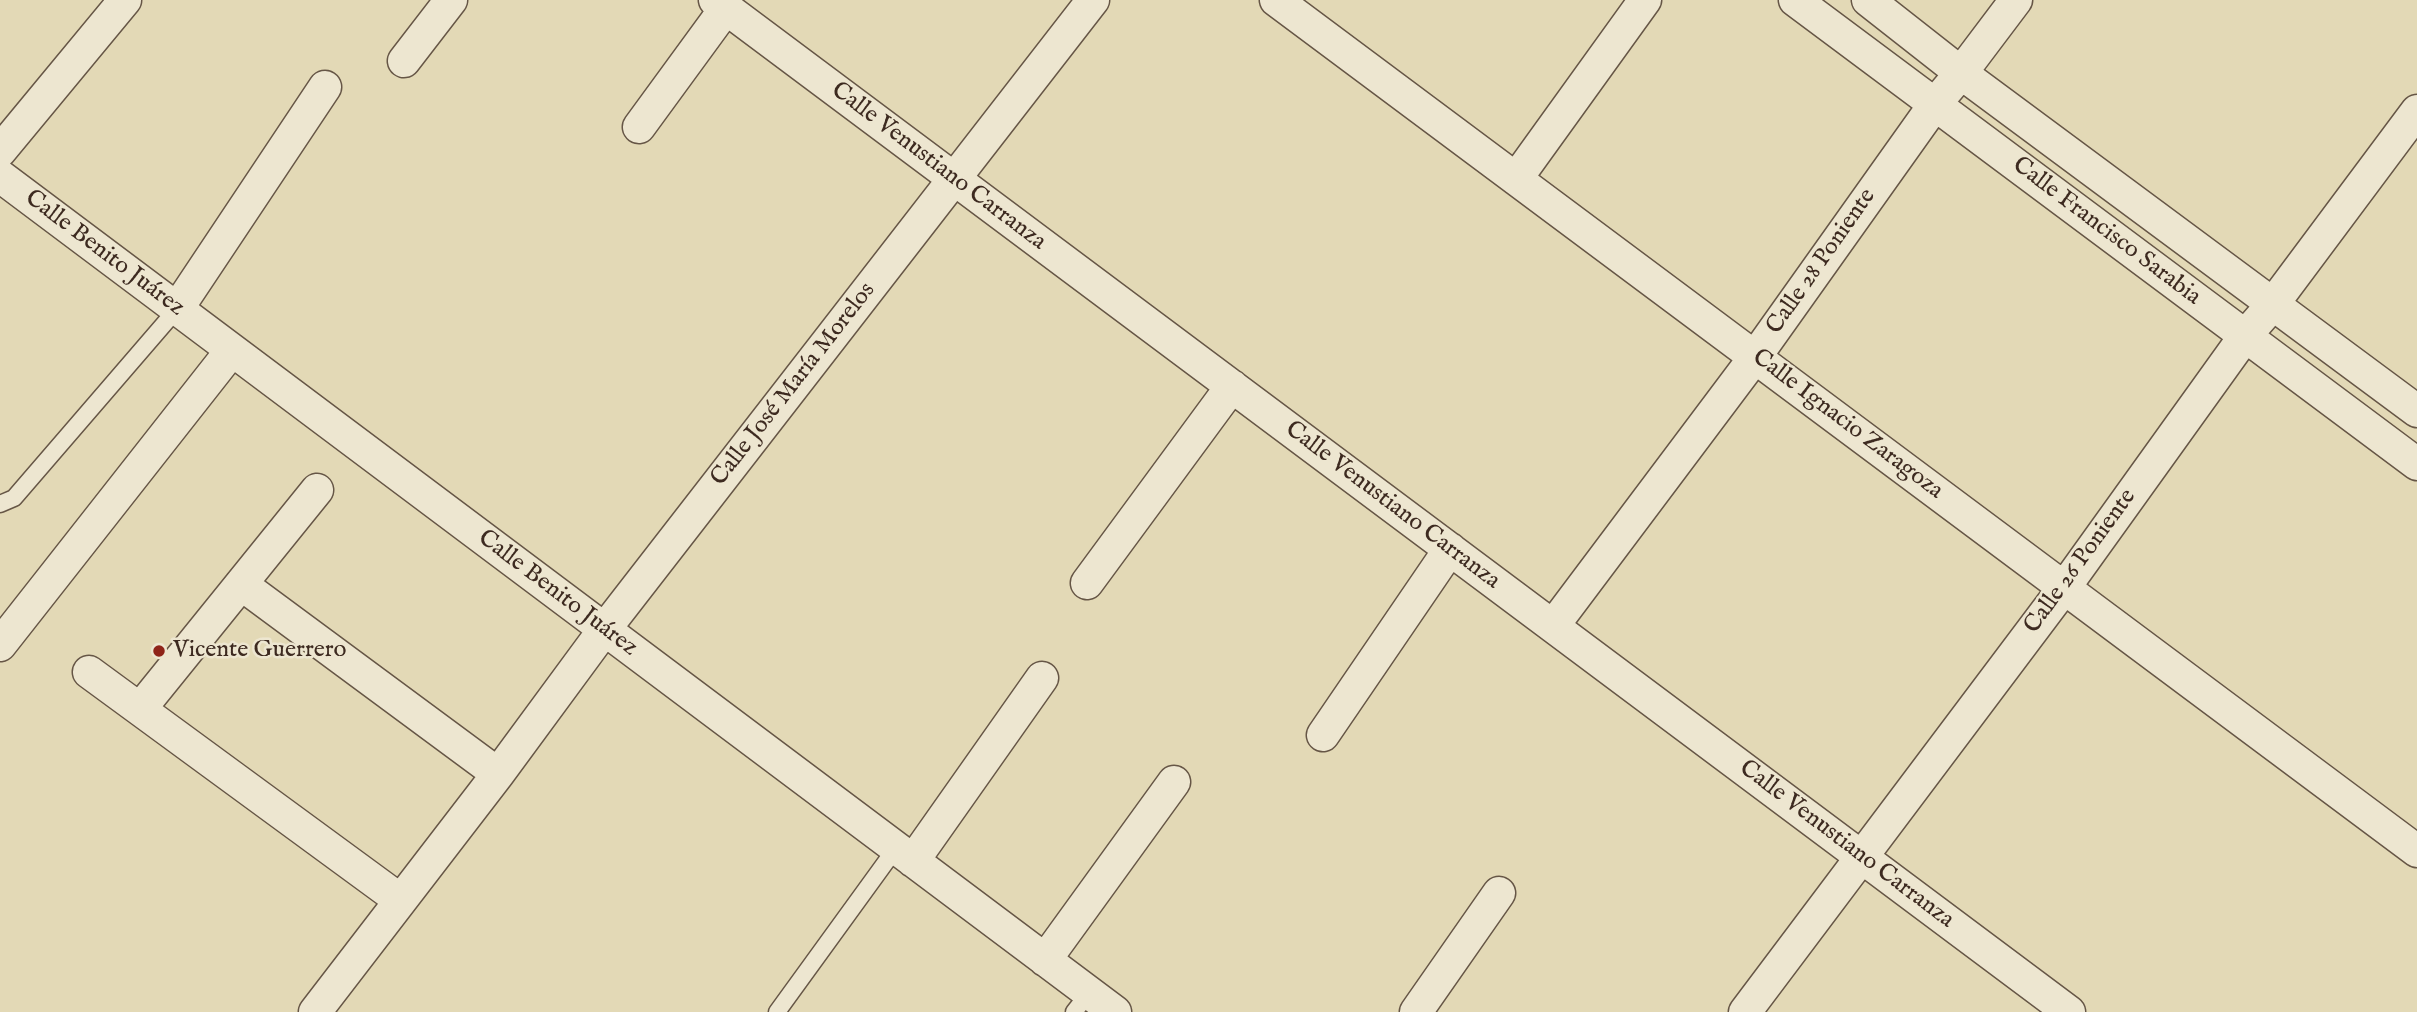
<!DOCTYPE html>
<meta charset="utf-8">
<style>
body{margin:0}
canvas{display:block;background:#e3d9b6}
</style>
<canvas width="2417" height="1012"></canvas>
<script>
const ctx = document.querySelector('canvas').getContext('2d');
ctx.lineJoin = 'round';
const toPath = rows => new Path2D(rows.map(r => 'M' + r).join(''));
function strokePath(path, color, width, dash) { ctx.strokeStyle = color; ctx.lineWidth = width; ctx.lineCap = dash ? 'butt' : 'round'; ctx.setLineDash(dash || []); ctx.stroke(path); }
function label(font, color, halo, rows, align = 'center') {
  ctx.font = font + ' "IM FELL English",serif'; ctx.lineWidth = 5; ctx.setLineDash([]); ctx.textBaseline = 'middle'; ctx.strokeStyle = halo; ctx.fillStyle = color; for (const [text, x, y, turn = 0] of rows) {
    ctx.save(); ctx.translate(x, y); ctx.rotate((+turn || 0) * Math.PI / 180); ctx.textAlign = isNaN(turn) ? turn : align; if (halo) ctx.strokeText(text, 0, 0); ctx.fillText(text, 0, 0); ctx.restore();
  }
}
const lane = toPath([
 [0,504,14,498,177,309],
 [777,1012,896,848],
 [1074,1012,1089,993]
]);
const street = toPath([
 [715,0,2069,1012],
 [1276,0,2417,851],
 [1795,0,2417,464],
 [1868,0,1961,73,2417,411],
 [404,61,451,0],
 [639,127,726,8],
 [0,151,125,0],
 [0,176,1115,1012],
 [1516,179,1645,0],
 [177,309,325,87],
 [1087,583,1232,386],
 [241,584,498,774],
 [1553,626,1755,357,1935,104,1961,73,2016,0],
 [0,645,232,350],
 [89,672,400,900],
 [140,709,317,490],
 [1323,735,1450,549],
 [913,861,1042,678],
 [1045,960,1174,782],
 [315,1012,498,774,604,630,1093,0],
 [1416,1012,1499,893],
 [1745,1012,2064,588,2245,336,2273,304,2417,111]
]);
strokePath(lane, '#665646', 19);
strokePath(street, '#665646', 35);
strokePath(lane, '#ede6d0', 16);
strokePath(street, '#ede6d0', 32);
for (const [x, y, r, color] of [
 [159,651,7,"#8f2418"]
]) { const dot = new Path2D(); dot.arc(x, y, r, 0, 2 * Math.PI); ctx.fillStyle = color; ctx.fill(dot); strokePath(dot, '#ede6d0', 2.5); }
label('24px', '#3d2a20', '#ede6d0', [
 ["Calle Venustiano Carranza",938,167,37],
 ["Calle Francisco Sarabia",2106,232,37],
 ["Calle Benito Juárez",104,254,37],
 ["Calle 28 Poniente",1822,262,-55],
 ["Calle José María Morelos",794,385,-52],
 ["Calle Ignacio Zaragoza",1847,425,37],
 ["Calle Venustiano Carranza",1392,506,37],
 ["Calle 26 Poniente",2081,562,-54],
 ["Calle Benito Juárez",557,594,37],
 ["Calle Venustiano Carranza",1846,845,37]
]);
label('24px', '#3d2a20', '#ede6d0', [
 ["Vicente Guerrero",173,651]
], 'left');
</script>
